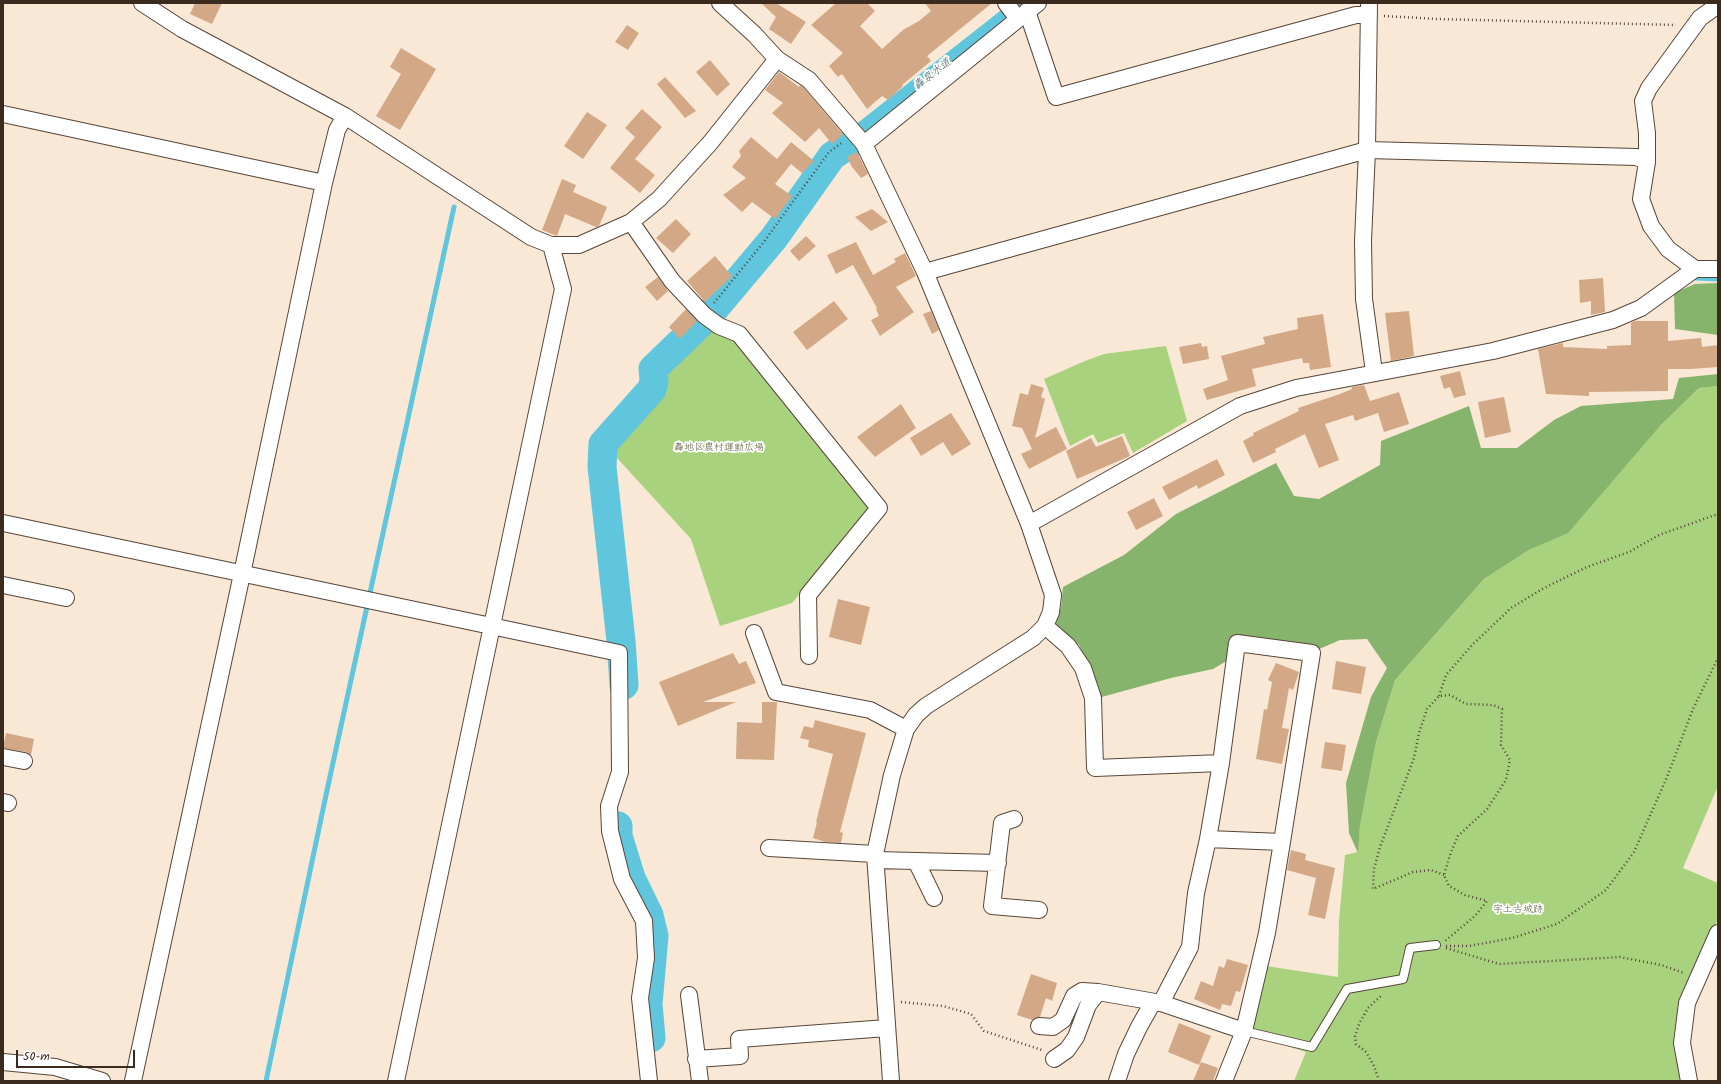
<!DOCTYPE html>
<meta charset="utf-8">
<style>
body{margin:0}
#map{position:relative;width:1721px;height:1084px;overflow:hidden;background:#f8e8d5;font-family:Kalam,sans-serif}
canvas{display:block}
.frame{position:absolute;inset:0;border:4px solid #3b2a1e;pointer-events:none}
.scale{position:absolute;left:16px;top:1050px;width:119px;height:18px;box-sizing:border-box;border:2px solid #3b2a1e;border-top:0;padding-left:5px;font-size:12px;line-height:14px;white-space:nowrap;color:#3b2a1e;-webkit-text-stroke:3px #fff;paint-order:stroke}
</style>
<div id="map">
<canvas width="1721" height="1084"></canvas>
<div class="frame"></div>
<div class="scale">50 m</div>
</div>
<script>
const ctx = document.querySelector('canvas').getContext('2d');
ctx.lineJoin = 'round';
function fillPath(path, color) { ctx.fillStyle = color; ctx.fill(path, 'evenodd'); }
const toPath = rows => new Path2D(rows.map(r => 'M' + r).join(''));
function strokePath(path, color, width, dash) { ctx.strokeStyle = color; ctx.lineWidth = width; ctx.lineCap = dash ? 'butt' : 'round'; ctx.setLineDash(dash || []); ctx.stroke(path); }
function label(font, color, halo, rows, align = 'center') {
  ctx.font = font + ' Kalam,"Klee One",sans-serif'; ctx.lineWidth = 3.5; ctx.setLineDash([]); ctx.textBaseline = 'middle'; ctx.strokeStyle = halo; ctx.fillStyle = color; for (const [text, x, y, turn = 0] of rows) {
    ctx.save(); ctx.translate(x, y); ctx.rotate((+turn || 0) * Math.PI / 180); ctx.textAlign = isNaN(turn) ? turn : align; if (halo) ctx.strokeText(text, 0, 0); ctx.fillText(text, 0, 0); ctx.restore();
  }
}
fillPath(toPath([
 [708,323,735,337,872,507,792,603,720,626,691,539,608,448,663,383,656,373],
 [1166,346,1187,421,1133,453,1124,433,1098,443,1093,434,1070,446,1044,379,1085,361,1104,354],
 [1718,386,1718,786,1683,868,1718,883,1718,919,1681,1008,1684,1081,1294,1081,1306,1052,1247,1034,1266,966,1338,977,1339,921,1345,855,1358,852,1360,826,1376,742,1395,680,1484,579,1529,550,1568,532,1661,425,1699,388]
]), '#a8d27d');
fillPath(toPath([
 [1718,283,1718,335,1675,329,1674,293,1695,284],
 [1718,374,1718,386,1699,388,1661,425,1568,533,1529,550,1484,579,1395,680,1376,742,1360,826,1358,853,1349,833,1346,783,1371,697,1387,668,1367,639,1340,640,1317,650,1234,638,1230,659,1213,669,1171,678,1098,698,1091,670,1079,645,1054,625,1061,607,1063,587,1124,555,1176,514,1276,463,1294,496,1319,499,1380,465,1381,441,1469,406,1481,448,1517,448,1554,420,1581,406,1673,399,1679,378]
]), '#86b46c');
strokePath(toPath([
 [1692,275,1696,278,1718,279],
 [266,1081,326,795,454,207]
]), '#5fc6dd', 5);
strokePath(toPath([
 [1018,8,1024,3],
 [860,132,1005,18]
]), '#5fc6dd', 17);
strokePath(toPath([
 [624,685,621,641,602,467,603,444,652,389,654,380,653,369,710,314,774,238,832,156,851,143],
 [618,826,618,836,631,878,649,915,654,936,648,1004,651,1038]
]), '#5fc6dd', 29);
fillPath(toPath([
 [195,3,222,3,212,24,190,14],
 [761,3,776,3,806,22,791,44,769,29,776,17],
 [836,3,867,3,875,11,860,26,882,49,903,30,919,21,931,11,925,3,992,3,927,56,931,61,902,85,903,86,888,100,882,96,867,109,842,74,838,77,829,66,843,53,811,25],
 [627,25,639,33,628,50,615,42],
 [401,48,436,69,400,130,376,116,401,74,390,67],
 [710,60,730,84,717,96,696,72],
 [779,72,799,87,800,85,803,87,843,134,832,144,819,128,805,142,772,113,783,103,765,90],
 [665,77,696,111,685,118,657,84],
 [642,109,662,127,635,159,655,175,640,193,610,168,635,137,625,128],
 [587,112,607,125,583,159,564,146],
 [751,137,777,159,791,142,814,161,802,173,791,164,775,184,792,196,775,219,752,202,742,212,723,195,746,178,732,167,741,156,739,151],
 [857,152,868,174,861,178,852,167,847,157],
 [562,179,576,185,573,192,607,207,599,226,596,227,565,214,557,236,542,230],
 [872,209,888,222,871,231,855,217],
 [676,219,691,234,673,253,656,238],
 [806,236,816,246,799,261,790,251],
 [856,242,873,275,896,262,894,259,905,253,916,276,896,287,914,312,880,336,871,320,879,316,876,309,877,308,853,265,836,274,827,255],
 [715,256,732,276,705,302,687,281],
 [658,277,668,291,657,301,645,287],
 [1603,278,1605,312,1591,315,1591,301,1580,303,1579,280],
 [834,301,848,319,807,350,793,332],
 [686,309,697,321,680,339,669,327],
 [931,311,939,330,932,334,923,314],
 [1409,311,1414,356,1391,361,1385,313],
 [1323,314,1331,367,1310,370,1309,363,1303,363,1302,358,1252,369,1256,386,1207,400,1203,389,1228,380,1221,356,1265,344,1263,337,1298,329,1297,318],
 [1635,321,1668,321,1668,341,1701,338,1702,347,1718,345,1718,367,1691,369,1668,369,1668,391,1589,392,1589,396,1546,394,1538,349,1563,343,1563,347,1607,349,1607,346,1631,345,1631,323],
 [1201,343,1202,347,1207,346,1209,359,1183,364,1179,347],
 [1460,371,1466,395,1454,398,1450,387,1444,389,1440,376],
 [1031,384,1044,388,1041,397,1045,399,1035,438,1056,427,1067,449,1029,469,1021,454,1032,449,1022,428,1012,426,1020,393,1028,395],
 [1364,385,1370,401,1399,392,1409,424,1384,432,1378,413,1355,421,1353,415,1325,424,1339,460,1319,468,1305,434,1275,449,1276,452,1253,463,1243,441,1254,435,1253,433,1299,411,1298,408,1340,394,1352,389,1352,387],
 [1504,397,1511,432,1485,438,1478,402],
 [901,404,916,428,875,457,857,437],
 [951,413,971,444,952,456,943,442,921,456,910,438],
 [1122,436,1130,456,1077,479,1066,451,1091,438,1096,447],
 [1217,459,1225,475,1198,489,1197,485,1169,500,1162,487],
 [1154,498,1163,516,1136,530,1127,512],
 [838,599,870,607,861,645,829,637],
 [733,653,739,664,746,661,756,683,703,702,736,702,678,726,659,682],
 [1336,661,1366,667,1361,694,1332,689],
 [1276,663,1299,672,1293,690,1289,688,1282,728,1289,729,1282,764,1256,759,1264,709,1267,710,1272,682,1268,680],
 [762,702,777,702,774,760,736,759,737,722,762,723],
 [815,720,866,733,840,832,843,833,841,843,825,842,813,838,817,822,816,822,833,754,808,747,809,740,800,738,804,726,813,728],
 [6,733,34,739,31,755,26,752,3,748],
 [1325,742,1346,745,1342,771,1321,768],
 [1291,850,1306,854,1305,860,1335,868,1325,919,1308,915,1316,878,1287,870],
 [1227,959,1248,965,1240,992,1236,991,1231,1006,1222,1004,1220,1010,1194,999,1201,981,1213,986,1219,966,1224,968],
 [1031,974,1057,983,1052,1001,1046,998,1040,1017,1032,1020,1017,1015],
 [1179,1023,1211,1036,1199,1065,1168,1052],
 [1201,1062,1218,1068,1213,1081,1193,1081]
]), '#d3a886');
const lane = toPath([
 [1244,1031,1312,1047,1347,989,1403,979,1410,948,1436,945]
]);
const street = toPath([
 [142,3,182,29,345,116,531,237,551,245,579,245,631,222,659,199,710,143,777,59],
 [720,3,754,34,777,59,809,80,864,144,925,272,1029,524,1053,595,1051,612,1045,626,1033,638,926,706,916,715,906,729,892,775,875,854,891,1081],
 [1006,3,1018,19],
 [1369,3,1367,150,1363,241,1364,299,1374,372],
 [1027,11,1056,97,1356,15,1369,15],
 [3,114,324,183],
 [864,144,1038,3],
 [631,222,672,281,704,315,719,326,739,334,879,508,808,595,809,656],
 [1695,269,1668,249,1651,226,1641,199,1647,162,1647,133,1643,101,1649,88,1700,18,1718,5],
 [925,272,1367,150,1637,157,1647,162],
 [3,523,619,653,620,772,609,806,610,831,622,879,644,921,646,958,640,998,649,1081],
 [1029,524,1240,406,1296,388,1493,351,1613,320,1641,308,1695,269,1718,269],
 [3,585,66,598],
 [1045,626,1068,646,1083,668,1093,698,1095,768,1221,763,1208,839,1282,842,1267,933,1244,1031,1224,1081],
 [754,633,776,692,870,710,906,729],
 [3,757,24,761],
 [1221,763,1237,643,1312,653,1282,842],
 [3,802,8,803],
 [1014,819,1002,823,992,906,1039,910],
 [1208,839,1196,893,1190,947,1161,1003,1244,1031],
 [769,848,875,854],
 [875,860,998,863],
 [916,861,934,898],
 [689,995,700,1081],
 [1039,1026,1053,1027,1063,1020,1074,996,1082,991,1098,992,1161,1003],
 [696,1059,740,1056,739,1039,887,1028],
 [1054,1059,1067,1050,1076,1037,1088,1005,1098,992],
 [3,1062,55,1067,102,1081],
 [133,1081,242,574,324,183,337,130,345,116],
 [396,1081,563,289,551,245],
 [1117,1081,1126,1054,1139,1027,1153,1002],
 [1689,1081,1682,1043,1687,1003,1718,933]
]);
strokePath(lane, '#574639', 10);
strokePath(street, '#574639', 18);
strokePath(toPath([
 [1384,16,1438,19,1676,25],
 [714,303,763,243,829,152,843,142],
 [1439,696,1446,675,1473,644,1511,608,1544,588,1587,567,1629,552,1659,535,1718,514],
 [1444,875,1431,870,1413,872,1373,889,1374,869,1380,847,1414,758,1419,733,1427,709,1439,696,1450,695,1466,704,1493,705,1502,709,1501,745,1510,760,1506,780,1487,809,1458,836,1451,852,1444,875,1449,886,1465,895,1487,901,1475,916,1445,941],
 [1446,946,1469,946,1512,938,1557,924,1606,890,1634,852,1667,777,1693,709,1718,658],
 [1446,948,1499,964,1620,957,1661,965,1684,973],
 [901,1002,943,1006,971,1014,984,1031,1042,1050],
 [1379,1081,1374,1066,1366,1052,1356,1044,1355,1036,1360,1022,1368,1008,1382,995]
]), '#574639', 2.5, [1, 3]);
strokePath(lane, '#fff', 8);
strokePath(street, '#fff', 16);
label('10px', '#5c5c3a', '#fff', [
 ["轟地区農村運動広場",719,448],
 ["宇土古城跡",1518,910]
]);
label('italic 11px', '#486161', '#fff', [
 ["轟泉水道",933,75,-38]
]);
</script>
